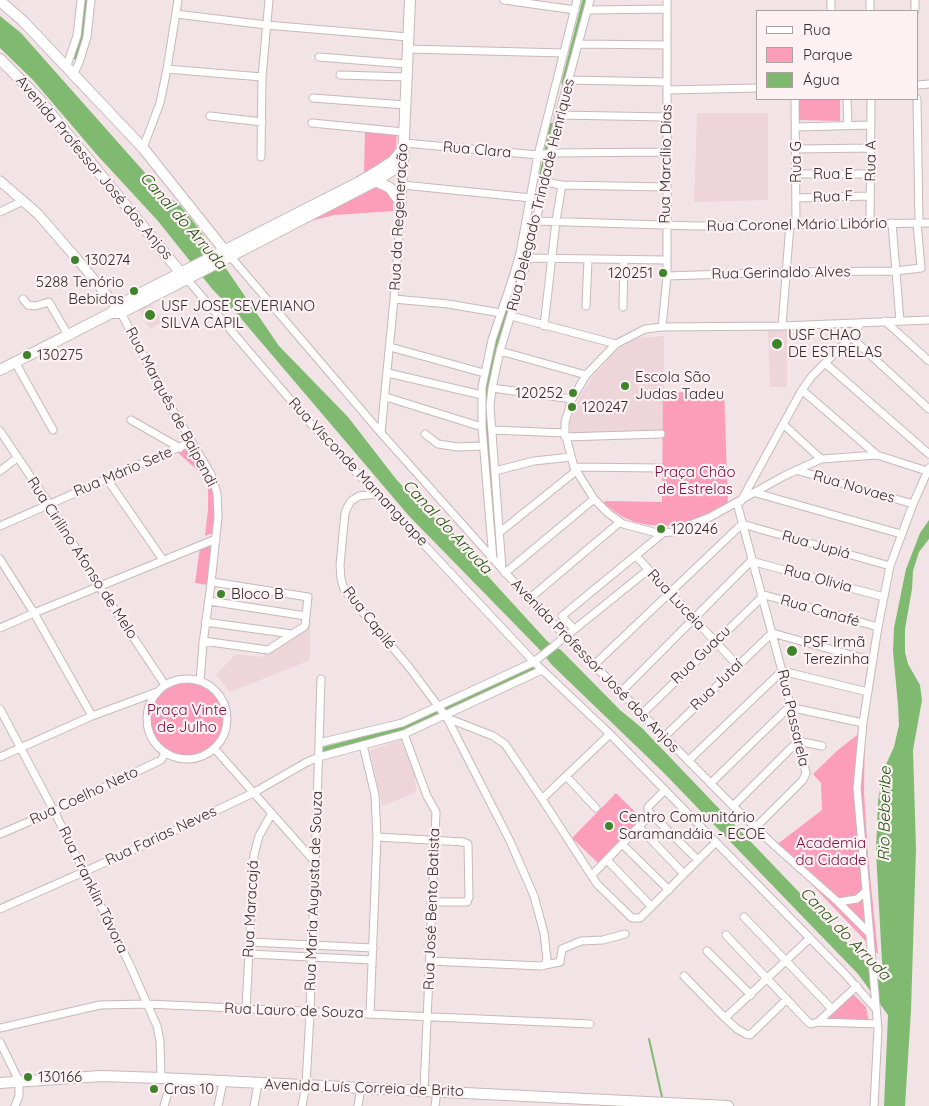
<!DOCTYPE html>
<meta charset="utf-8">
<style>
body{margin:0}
#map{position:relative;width:929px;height:1106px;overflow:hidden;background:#f2e3e6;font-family:Quicksand,sans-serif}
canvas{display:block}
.legend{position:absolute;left:756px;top:10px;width:162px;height:90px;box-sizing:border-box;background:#fdf1f4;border:1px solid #aca3a5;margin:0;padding:6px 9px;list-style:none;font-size:15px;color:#322d2e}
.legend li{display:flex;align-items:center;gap:10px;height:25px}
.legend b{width:25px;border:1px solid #aca3a5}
</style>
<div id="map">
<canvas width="929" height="1106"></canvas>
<ul class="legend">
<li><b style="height:6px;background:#fff"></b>Rua</li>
<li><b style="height:14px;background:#fc9eba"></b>Parque</li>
<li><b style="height:14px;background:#80ba71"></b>Água</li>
</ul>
</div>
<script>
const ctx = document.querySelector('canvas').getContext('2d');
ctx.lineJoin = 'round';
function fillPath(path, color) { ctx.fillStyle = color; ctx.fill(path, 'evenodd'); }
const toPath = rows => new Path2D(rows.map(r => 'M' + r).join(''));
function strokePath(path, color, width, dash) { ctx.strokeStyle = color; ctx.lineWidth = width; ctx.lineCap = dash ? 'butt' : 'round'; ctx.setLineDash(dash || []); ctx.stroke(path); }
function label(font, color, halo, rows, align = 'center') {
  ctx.font = font + ' Quicksand,sans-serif'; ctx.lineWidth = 4.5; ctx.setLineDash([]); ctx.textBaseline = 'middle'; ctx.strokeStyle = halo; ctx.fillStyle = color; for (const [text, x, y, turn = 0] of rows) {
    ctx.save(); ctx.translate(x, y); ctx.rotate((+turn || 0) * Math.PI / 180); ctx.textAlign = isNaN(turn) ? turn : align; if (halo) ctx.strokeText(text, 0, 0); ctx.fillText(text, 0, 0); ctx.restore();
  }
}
fillPath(toPath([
 [697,113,768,113,768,200,694,202],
 [150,302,162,322,150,329,138,308],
 [768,330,787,330,787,387,770,387],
 [664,336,664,435,571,438,570,424,573,412,580,396,593,376,611,356,623,345,639,338],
 [310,625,310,660,230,692,216,675,236,654,262,657],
 [401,740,411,763,414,767,416,790,414,793,382,806,370,750]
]), '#edd5da');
fillPath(toPath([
 [796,99,840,99,840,121,797,120],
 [365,131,397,133,396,148,393,153,389,158,364,174],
 [374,187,382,187,393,197,393,211,335,215,310,221],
 [688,392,724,393,728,503,701,518,674,526,649,525,634,522,621,516,603,503,606,501,662,502,663,393],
 [189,446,194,448,215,489,215,532,205,536,208,509,208,491,205,481,196,469,176,451],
 [212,543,208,585,195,583,200,547],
 '147 719a40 40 0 1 1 80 0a40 40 0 1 1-80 0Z',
 [865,729,864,792,868,856,878,954,775,846,822,810,821,783,813,774,839,749],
 [616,793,642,819,598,863,572,838],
 [852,993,866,1007,869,1022,822,1020]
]), '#fc9eba');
fillPath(toPath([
 [0,16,21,33,154,183,158,191,179,204,199,229,279,346,348,417,396,479,425,511,451,530,475,562,537,630,548,642,561,650,620,710,642,728,883,980,876,852,878,802,883,771,894,747,899,725,898,705,893,651,894,628,906,569,920,533,929,520,929,539,919,552,913,571,912,589,905,629,905,652,908,664,920,685,922,700,913,750,916,849,911,1010,905,1106,884,1106,888,1015,858,974,663,772,552,665,539,649,409,516,238,315,213,290,158,221,98,156,33,80,0,48]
]), '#80ba71');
strokePath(toPath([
 [649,1039,662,1097]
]), '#80ba71', 2);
strokePath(toPath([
 [76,56,82,41,85,0],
 [565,82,586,0],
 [542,179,553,126],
 [489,477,486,428,486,393,491,366,512,299],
 [326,750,400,731,533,670]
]), '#80ba71', 7);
const minor = toPath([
 [504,0,575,10],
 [831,0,831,11],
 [870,0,870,11],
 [915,0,915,11],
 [588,10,667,9],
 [176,14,266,25,408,37],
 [579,44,667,45],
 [407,49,564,53],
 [319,57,406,64],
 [66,68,77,36,81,0],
 [167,69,262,77],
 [73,75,79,63,87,37,91,0],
 [340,75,406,77],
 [569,80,667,82],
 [918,85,929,84],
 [667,90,758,88],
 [313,98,405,105],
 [795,99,796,224],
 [847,99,848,126],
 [917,99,919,223],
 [559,115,666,117],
 [210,116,262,122],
 [312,123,404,132],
 [796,127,871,125],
 [404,143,538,155,551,153,667,152],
 [143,148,160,103,167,69,178,0],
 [796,149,871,148],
 [261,157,262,77,269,0],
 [796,174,871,174],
 [544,182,562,185,666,187],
 [403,185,531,198],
 [796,198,870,196],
 [0,212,23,201],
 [536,221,695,226,929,223],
 [892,223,900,321],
 [870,224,871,99],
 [230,256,381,433,529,599,733,806,775,846,838,902,870,934],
 [528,258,666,260],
 [667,276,787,272,896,271,921,268,917,223],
 [186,278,312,425,534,662,610,734,845,974,876,1009],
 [23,299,28,305,35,306,49,302,68,335],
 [394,299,448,304,501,313],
 [586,306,588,259],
 [623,307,624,260],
 [121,313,171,407,211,474,217,493,218,517,211,583,203,644,200,681],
 [511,316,616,344],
 [885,321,929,361],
 [544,326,556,221,562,185],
 [782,326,790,224],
 [662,327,667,276,667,0],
 [851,337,929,409],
 [390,347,484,373],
 [500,351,586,375],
 [15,362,53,430],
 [825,363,929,454],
 [388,373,482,395],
 [492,388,572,399],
 [802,390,877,455],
 [386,397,482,427],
 [131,420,180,448],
 [783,424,821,459],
 [492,430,565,433],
 [0,431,49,504,99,586,165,685],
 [381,433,394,299,403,185,403,160],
 [425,434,438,444,458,447,483,446],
 [565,437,661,434],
 [574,467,660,468],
 [796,470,913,504],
 [0,471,17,458],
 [495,471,534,461,571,457],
 [927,471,877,455,821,459,784,476,710,517,672,532,657,533,623,524,608,513,594,499,574,467,565,433,565,422,572,399,586,375,616,344,645,329,662,327,782,326,929,320],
 [107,479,163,560],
 [756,493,901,534],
 [376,494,359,496,351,501,348,506,345,513,340,565,341,579,344,589,350,597,409,667,447,718,510,841,534,896,544,933,547,959,545,965,541,966,430,961],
 [741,501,802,390,812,376,851,337,861,323],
 [737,503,782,671,806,773,803,780,755,828],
 [0,526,191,442],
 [500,532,576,471],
 [636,556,737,665],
 [0,559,34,613,92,716],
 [493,559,482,427,482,387,492,340,513,277,520,253,538,155,577,0],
 [502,569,490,406,492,388,500,351,528,258,559,115,590,0],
 [505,573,594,499],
 [761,594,878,627],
 [529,599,620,522],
 [209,601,306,616],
 [205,622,292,634],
 [0,628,34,613,216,539],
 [574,629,562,616,663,533],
 [203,641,268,650,305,626,308,597,212,582],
 [594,665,742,524,890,566],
 '147 719a40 40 0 1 1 80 0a40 40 0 1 1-80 0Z',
 [621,692,751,561,884,597],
 [0,709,54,811,129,963,157,1026,160,1041,161,1078],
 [642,714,762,597],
 [447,718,493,736,505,744,542,799,597,884,632,918,640,918,716,842],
 [404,734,427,796,436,812,424,1090],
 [664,737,772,633,873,661],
 [319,743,321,679],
 [363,745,375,795,377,837,370,1014],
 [214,748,314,861],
 [0,757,92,716,157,692],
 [688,761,782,671,868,692],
 [566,776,596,808],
 [711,783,789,707,863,723],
 [542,799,610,734],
 [733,806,798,741,822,746],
 [651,814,698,860],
 [639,827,684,874],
 [0,834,54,811,161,760,165,753],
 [377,837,463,842,468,844,469,897,467,902,431,902],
 [622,844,669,890],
 [607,860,651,906],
 [592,875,651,814,648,810,648,807,665,790],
 [838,902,857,899,866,891],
 [0,909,142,846,253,793,307,762,319,757,404,734,542,670],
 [744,917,832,1009],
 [726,935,808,1022,811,1024,818,1022,877,1024],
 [250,942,373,948],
 [707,951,751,995],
 [249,954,372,960],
 [545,965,560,962,562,949,581,941,603,940,625,934],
 [684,976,725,1018,737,1029,746,1034,750,1035,787,999],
 [246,1009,254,855,259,836,272,813],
 [725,1018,810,938],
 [818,1022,857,986],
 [0,1028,100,1005,147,1004,590,1024],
 [0,1042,19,1081,19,1096,15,1106],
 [164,1106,172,1078],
 [218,1106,223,1082],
 [254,1106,258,1083],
 [302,1106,306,1085,310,1013,319,743,402,723,534,662,648,570],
 [358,1106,361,1087],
 [435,1106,437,1091],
 [874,1106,878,1029,857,788,863,723,878,627,890,566,913,504,929,468]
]);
const tertiary = toPath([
 [0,181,38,214,77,259,120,311]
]);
const secondary = toPath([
 [0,1,23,21,143,148,229,256],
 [0,59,38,98,185,278],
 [376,181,390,188,401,203],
 [111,313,121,313,376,181,396,168,403,160,410,0],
 [0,370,111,313,116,307,145,291,359,182,381,169,393,161,403,149],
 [0,1083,101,1076,161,1078,728,1106]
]);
strokePath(minor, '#c7b8bb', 9);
strokePath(tertiary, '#c7b8bb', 11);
strokePath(secondary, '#c7b8bb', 12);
strokePath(minor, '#fff', 7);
strokePath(tertiary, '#fff', 9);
strokePath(secondary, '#fff', 10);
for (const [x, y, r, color] of [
 [75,260,5,"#3e842a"],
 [663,273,5,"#3e842a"],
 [134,291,5,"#3e842a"],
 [150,315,6,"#3e842a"],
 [777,344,6,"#3e842a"],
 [27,355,5,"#3e842a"],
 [625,386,5,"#3e842a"],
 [573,393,5,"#3e842a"],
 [572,407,5,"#3e842a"],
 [661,529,5,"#3e842a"],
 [221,594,5,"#3e842a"],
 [792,651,6,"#3e842a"],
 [609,826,5,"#3e842a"],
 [28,1077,5,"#3e842a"],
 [154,1089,5,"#3e842a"]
]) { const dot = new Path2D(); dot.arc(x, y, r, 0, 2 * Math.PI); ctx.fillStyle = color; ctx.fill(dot); strokePath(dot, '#fdf1f4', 2); }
label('15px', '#322d2e', '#fdf1f4', [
 ["Rua Clara",477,150,5],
 ["Rua A",871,161,-89],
 ["Rua G",796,162,-90],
 ["Rua Marcílio Dias",666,164,-89],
 ["Avenida Professor José dos Anjos",94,168,50],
 ["Rua E",833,174],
 ["Rua Delegado Trindade Henriques",541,195,-76],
 ["Rua F",833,197,-2],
 ["Rua da Regeneração",399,217,-87],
 ["Rua Coronel Mário Libório",797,225,-1],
 ["Rua Gerinaldo Alves",781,273,-1],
 ["Rua Marquês de Baipendi",171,407,62],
 ["Rua Mário Sete",123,472,-23],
 ["Rua Visconde Mamanguape",358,472,47],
 ["Rua Novaes",854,487,16],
 ["Rua Jupiá",816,545,16],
 ["Rua Cirilino Afonso de Melo",82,558,57],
 ["Rua Olivia",818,579,15],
 ["Rua Luceia",676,600,47],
 ["Rua Canafé",820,611,16],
 ["Rua Capilé",369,618,52],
 ["Rua Guacu",701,655,-44],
 ["Avenida Professor José dos Anjos",595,666,46],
 ["Rua Jutaí",717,685,-44],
 ["Rua Passarela",793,718,77],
 ["Rua Coelho Neto",84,796,-25],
 ["Rua Farias Neves",161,836,-25],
 ["Rua Franklin Távora",93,890,64],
 ["Rua Maria Augusta de Souza",314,891,-88],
 ["Rua Maracajá",251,909,-87],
 ["Rua José Bento Batista",432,909,-88],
 ["Rua Lauro de Souza",294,1011,2],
 ["Avenida Luís Correia de Brito",364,1088,2]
]);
label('15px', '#322d2e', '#fdf1f4', [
 ["130274",85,260],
 ["120251",653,273,"right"],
 ["5288 Tenório",124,282,"right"],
 ["Bebidas",124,299,"right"],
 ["USF JOSE SEVERIANO",161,306],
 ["SILVA CAPIL",161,323],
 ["USF CHAO",788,335],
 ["DE ESTRELAS",788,352],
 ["130275",37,355],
 ["Escola São",635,377],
 ["Judas Tadeu",635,394],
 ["120252",563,393,"right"],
 ["120247",582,407],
 ["120246",671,529],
 ["Bloco B",231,594],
 ["PSF Irmã",803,642],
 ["Terezinha",803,659],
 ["Centro Comunitário",619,817],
 ["Saramandáia - ECOE",619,834],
 ["130166",38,1077],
 ["Cras 10",164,1089]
], 'left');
label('15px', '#801142', '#fdf1f4', [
 ["Praça Chão",695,472],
 ["de Estrelas",695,489],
 ["Praça Vinte",187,710],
 ["de Julho",187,727],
 ["Academia",831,843],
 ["da Cidade",831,860]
]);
label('italic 16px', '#1d550a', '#fdf1f4', [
 ["Canal do Arruda",183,221,49],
 ["Canal do Arruda",447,527,47],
 ["Rio Beberibe",885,814,-89],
 ["Canal do Arruda",845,934,46]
]);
</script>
